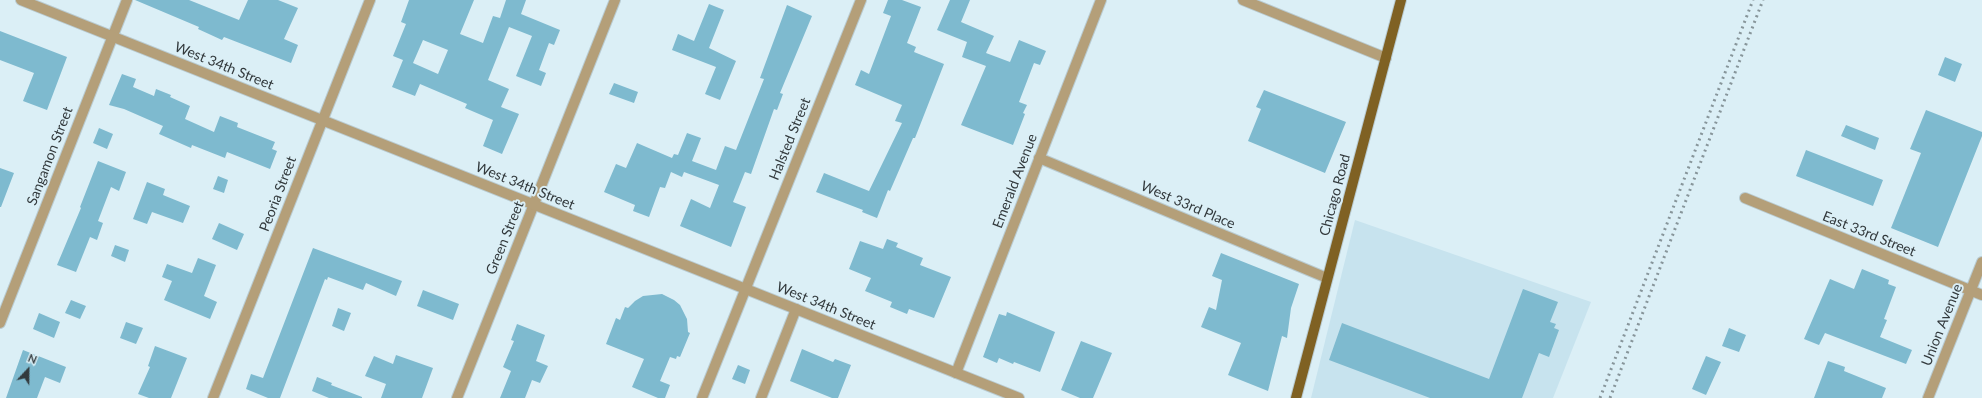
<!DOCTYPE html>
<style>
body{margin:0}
#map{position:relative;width:1982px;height:398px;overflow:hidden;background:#dbeff6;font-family:Lato,sans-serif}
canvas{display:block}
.north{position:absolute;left:8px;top:350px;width:40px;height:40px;-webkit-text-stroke:3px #dbeff6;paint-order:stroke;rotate:22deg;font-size:11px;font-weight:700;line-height:16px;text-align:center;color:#32393c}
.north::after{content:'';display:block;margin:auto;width:14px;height:18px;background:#32393c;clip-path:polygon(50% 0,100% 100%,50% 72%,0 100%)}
</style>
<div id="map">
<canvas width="1982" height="398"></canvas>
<div class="north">N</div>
</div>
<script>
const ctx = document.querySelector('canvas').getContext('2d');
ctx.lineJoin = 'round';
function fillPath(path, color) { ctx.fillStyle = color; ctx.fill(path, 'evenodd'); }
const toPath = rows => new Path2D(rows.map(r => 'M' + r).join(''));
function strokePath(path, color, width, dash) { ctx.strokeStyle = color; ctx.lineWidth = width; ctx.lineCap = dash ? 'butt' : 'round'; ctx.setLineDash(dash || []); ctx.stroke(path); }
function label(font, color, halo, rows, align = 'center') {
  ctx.font = font + ' Lato,sans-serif'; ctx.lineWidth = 4; ctx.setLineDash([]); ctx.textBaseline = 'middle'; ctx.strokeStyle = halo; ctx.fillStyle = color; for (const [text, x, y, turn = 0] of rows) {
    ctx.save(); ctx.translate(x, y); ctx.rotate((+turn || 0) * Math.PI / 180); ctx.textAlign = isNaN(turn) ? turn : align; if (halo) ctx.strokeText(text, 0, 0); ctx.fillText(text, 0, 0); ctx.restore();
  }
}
fillPath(toPath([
 [1355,220,1591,302,1553,398,1311,398]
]), '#c7e3ee');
fillPath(toPath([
 [135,0,189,0,239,20,248,0,278,0,298,8,284,39,298,45,291,63,224,37,222,40,198,29,199,27],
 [409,0,474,0,460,34,483,43,493,16,500,18,506,0,526,0,521,14,560,30,554,45,549,43,539,70,546,73,541,86,516,76,532,36,509,27,488,80,509,89,501,107,519,114,502,154,483,146,493,120,465,108,467,104,420,84,415,96,392,87,403,60,393,56,406,24,401,22],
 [423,40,448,50,438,74,413,63],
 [888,0,902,0,921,7,907,43,916,47,914,52,944,64,915,138,913,138,890,191,888,190,877,218,862,212,863,210,816,192,824,173,869,191,902,123,895,121,902,105,855,85,861,70,869,74,891,16,883,13],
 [950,0,970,0,961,22,994,36,986,53,1010,62,1019,40,1046,51,1040,65,1034,63,1019,102,1027,105,1023,113,1025,114,1013,145,961,125,986,66,962,57,967,42,937,30],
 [709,4,724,10,709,48,736,61,720,100,705,94,716,67,672,50,678,34,694,41],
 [787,5,812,16,780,93,783,94,777,110,774,109,751,174,745,172,733,202,746,207,731,247,680,226,691,199,710,208,719,185,684,172,682,177,671,172,665,188,660,187,649,217,633,211,635,205,604,192,616,164,626,168,637,143,672,158,674,154,678,155,687,133,701,138,692,161,716,170,725,146,736,150,764,79,760,78],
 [0,31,67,57,47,110,23,101,34,73,0,60],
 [1945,57,1962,64,1955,82,1938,75],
 [122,74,136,79,133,87,154,96,156,89,171,95,170,97,190,106,185,119,214,132,220,116,238,123,237,127,275,142,272,149,277,151,270,169,227,152,225,158,192,145,191,148,159,134,163,126,124,109,109,105],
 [614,83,638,92,634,103,609,94],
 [1264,90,1346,122,1325,173,1248,141,1261,109,1256,107],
 [1926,110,1982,132,1982,136,1938,247,1891,228,1921,153,1910,149],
 [1846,125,1879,138,1875,150,1841,136],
 [99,128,113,134,107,149,93,143],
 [1806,150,1883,180,1873,206,1796,176],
 [98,161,126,172,119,191,111,187,98,221,103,223,97,240,90,237,76,272,57,265,81,208,80,207],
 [0,168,14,173,1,207,0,207],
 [218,176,228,180,224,193,213,189],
 [147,182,165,189,163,195,190,206,183,223,152,212,147,224,133,219],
 [219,223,244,234,237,250,212,239],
 [887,239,898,243,896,247,923,258,920,265,951,277,934,318,909,309,907,314,890,307,892,302,865,291,871,278,849,269,860,241,883,249],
 [115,245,129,250,125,262,111,256],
 [313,248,402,281,396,296,366,283,363,290,328,277,327,280,325,279,280,398,268,398,246,389,251,374,263,378],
 [1221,253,1299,284,1291,308,1287,338,1282,336,1268,391,1228,375,1241,343,1201,327,1209,307,1216,310,1222,280,1212,276],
 [198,258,216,265,204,296,217,302,210,319,164,300,172,281,162,277,167,264,192,273],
 [1862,269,1889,280,1888,284,1896,287,1884,319,1887,320,1880,337,1912,350,1906,364,1825,333,1819,345,1804,339,1830,279,1854,289],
 [1523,289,1558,302,1550,322,1556,324,1554,328,1559,330,1549,357,1539,353,1522,398,1430,398,1329,360,1342,323,1489,379],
 [423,290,459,304,453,320,417,306],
 [662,294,674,300,680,305,687,319,688,332,690,333,680,357,677,356,676,359,670,357,660,381,670,385,665,398,658,398,632,387,644,359,606,344,616,318,620,320,625,307,628,308,635,301,643,296],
 [71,300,86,306,80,319,65,313],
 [338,308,351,313,344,331,332,326],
 [1007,312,1055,332,1040,372,1014,362,1013,364,999,358,997,363,983,357,999,314,1006,316],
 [39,313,60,322,54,338,33,329],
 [126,322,143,328,136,344,120,338],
 [517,324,545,335,536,361,548,366,540,383,532,380,525,398,500,398,511,371,503,367,514,341,511,340],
 [1729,328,1746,335,1739,352,1722,346],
 [1081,341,1112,353,1093,398,1080,398,1061,390],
 [155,346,187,358,171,398,149,398,138,394,150,367,148,366],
 [802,349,833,362,835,359,851,365,838,398,832,398,790,381],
 [23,350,66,367,60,383,45,377,37,398,6,398],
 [396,355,433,368,422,398,381,398,386,384,365,376,374,356,393,364],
 [1706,356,1721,362,1706,395,1692,389],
 [1828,361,1845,367,1844,371,1886,388,1882,398,1814,398],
 [738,365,750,370,745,384,732,379],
 [317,377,332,383,331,385,362,397,362,398,329,398,312,391]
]), '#7ebacf');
const minor = toPath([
 [1243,0,1386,58],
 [1039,158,1327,278],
 [1745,198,1982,295],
 [0,323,127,0],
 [956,373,1101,0],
 [213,398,370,0],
 [457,398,615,0],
 [702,398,861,0],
 [761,398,796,309],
 [1928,398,1982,262]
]);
const tertiary = toPath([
 [21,0,1019,398]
]);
const primary = toPath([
 [1296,398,1401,0]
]);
strokePath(minor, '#b9cbd1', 12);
strokePath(tertiary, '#b9cbd1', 12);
strokePath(primary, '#b9cbd1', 12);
strokePath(minor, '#b49f79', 10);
strokePath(tertiary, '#b49f79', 10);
strokePath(primary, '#7f6123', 10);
strokePath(toPath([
 [1600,398,1753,0],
 [1610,398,1763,0]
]), '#87959a', 3, [2, 4]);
label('14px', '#32393c', '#dbeff6', [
 ["West 34th Street",224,66,22],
 ["Halsted Street",790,139,-68],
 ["Sangamon Street",50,156,-69],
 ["Emerald Avenue",1015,181,-69],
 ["West 34th Street",525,186,22],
 ["Peoria Street",278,194,-69],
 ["Chicago Road",1335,195,-75],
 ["West 33rd Place",1188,205,23],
 ["East 33rd Street",1869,234,22],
 ["Green Street",505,238,-68],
 ["West 34th Street",826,306,22],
 ["Union Avenue",1942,325,-68]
]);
</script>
